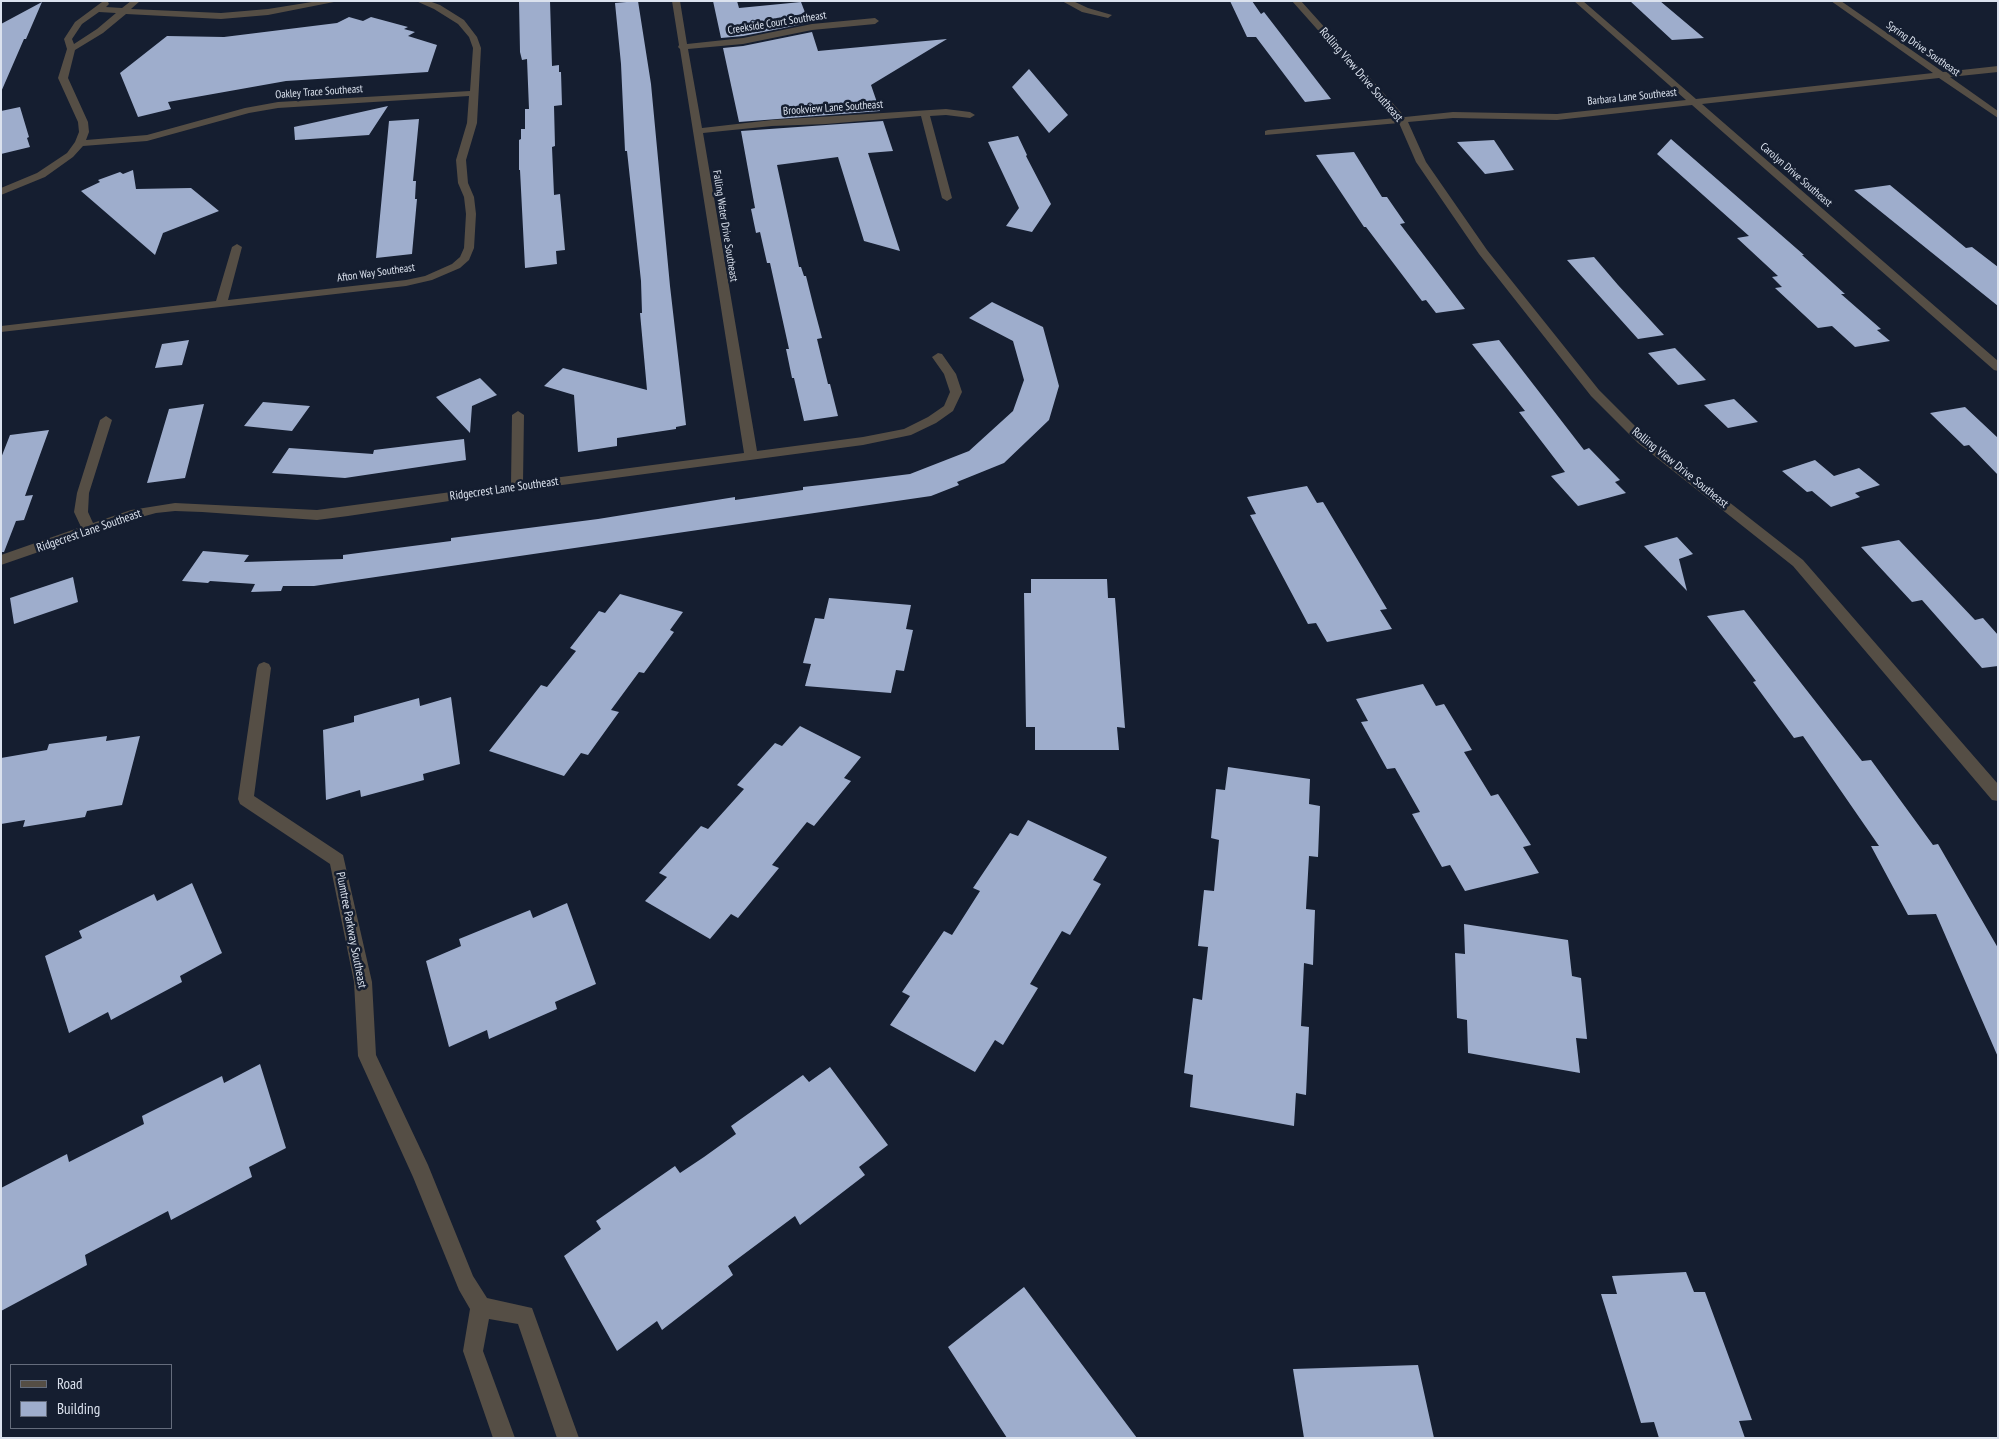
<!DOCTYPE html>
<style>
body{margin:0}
#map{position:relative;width:1999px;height:1439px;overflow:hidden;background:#151e30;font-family:"PT Sans Narrow",sans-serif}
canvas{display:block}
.frame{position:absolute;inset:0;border:2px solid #dbe2ee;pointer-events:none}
.legend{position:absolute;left:10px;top:1364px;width:162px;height:65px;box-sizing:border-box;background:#151e30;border:1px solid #646c7c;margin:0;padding:6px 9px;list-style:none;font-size:15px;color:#dbe2ee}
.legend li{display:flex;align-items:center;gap:10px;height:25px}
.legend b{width:25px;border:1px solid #646c7c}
</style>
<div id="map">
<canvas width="1999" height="1439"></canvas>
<div class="frame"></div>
<ul class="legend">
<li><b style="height:6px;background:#554e45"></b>Road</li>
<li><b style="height:14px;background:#9eadcc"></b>Building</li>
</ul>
</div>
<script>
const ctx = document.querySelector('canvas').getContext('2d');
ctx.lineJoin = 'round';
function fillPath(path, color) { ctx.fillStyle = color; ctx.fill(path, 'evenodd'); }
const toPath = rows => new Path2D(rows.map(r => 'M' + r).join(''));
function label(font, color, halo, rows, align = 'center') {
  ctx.font = font + ' "PT Sans Narrow",sans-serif'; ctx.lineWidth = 5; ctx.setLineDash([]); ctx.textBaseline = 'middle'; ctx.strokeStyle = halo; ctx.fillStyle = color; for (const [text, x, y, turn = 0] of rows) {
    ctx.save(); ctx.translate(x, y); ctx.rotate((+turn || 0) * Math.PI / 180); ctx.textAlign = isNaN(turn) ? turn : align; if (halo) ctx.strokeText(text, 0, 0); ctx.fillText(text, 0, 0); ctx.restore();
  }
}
fillPath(toPath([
 [519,1,550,1,552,66,559,65,559,72,561,72,562,105,554,106,555,146,552,147,554,195,560,194,565,250,556,251,557,264,525,268,520,170,519,170,519,140,521,139,521,129,525,129,525,109,529,109,527,59,522,60,520,52],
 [638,1,651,84,670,286,686,425,676,427,676,429,617,438,617,446,578,452,574,395,544,386,563,368,647,390,640,313,642,313,641,281,627,151,625,151,621,64,615,3],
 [713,1,737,1,739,8,801,2,809,23,743,36,721,38],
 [1230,1,1252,1,1261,14,1264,12,1331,99,1305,102,1256,37,1247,37],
 [1630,1,1660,1,1704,38,1672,40],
 [42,2,26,39,24,39,1,92,1,24],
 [349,17,363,21,371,17,408,27,404,29,415,32,408,36,437,45,428,72,286,81,168,102,171,109,138,117,120,73,167,36,224,37,337,23],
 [812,32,818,51,947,39,871,85,880,111,739,122,723,48,743,46],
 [1029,69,1068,115,1049,133,1012,87],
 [388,106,369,135,295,140,294,127],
 [20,107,29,137,27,138,30,147,1,154,1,111],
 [419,119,413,181,416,181,415,199,417,199,412,254,376,258,389,121],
 [883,121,893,151,868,153,900,251,864,241,838,157,777,165,799,267,801,267,804,276,806,276,814,308,822,338,817,339,828,384,830,384,838,416,804,421,794,378,792,378,786,349,789,349,770,263,767,263,760,232,756,233,751,209,755,208,741,131],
 [1018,136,1027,155,1026,156,1051,204,1032,232,1006,226,1019,208,988,142],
 [1671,139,1804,255,1802,255,1845,294,1841,294,1881,329,1877,330,1890,341,1855,347,1832,326,1818,328,1775,288,1782,287,1772,277,1778,276,1737,238,1749,236,1657,154],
 [1494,140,1514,170,1485,174,1457,142],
 [1354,152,1382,197,1387,197,1405,223,1400,224,1465,309,1436,313,1426,300,1422,301,1366,227,1364,227,1316,155],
 [133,170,136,189,191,188,219,211,163,233,155,255,81,191,100,182,98,180,120,172,123,174],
 [1890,185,1966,248,1972,247,1998,267,1998,306,1854,190],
 [1594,257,1618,285,1664,335,1638,339,1567,260],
 [992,302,1043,327,1059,386,1049,420,1004,463,957,482,959,485,931,496,314,586,283,586,281,591,251,592,255,584,210,581,208,583,182,581,203,551,249,555,244,562,343,559,343,555,451,541,451,538,598,519,735,497,735,500,783,493,803,490,803,487,830,484,910,474,969,451,1013,411,1024,380,1013,341,969,318],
 [189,340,182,365,155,368,162,344],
 [1499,340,1584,450,1589,448,1620,480,1615,482,1626,493,1578,506,1551,476,1565,472,1519,412,1525,411,1472,344],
 [1675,348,1706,380,1678,385,1648,353],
 [480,378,497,395,472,406,470,433,436,397],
 [1734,399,1758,422,1728,428,1704,405],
 [263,402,286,404,310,406,292,431,244,426],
 [204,404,185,478,147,483,169,409],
 [1965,407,1998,438,1998,475,1969,445,1964,446,1930,413],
 [49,430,25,496,33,495,24,520,16,521,4,552,1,552,1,458,10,435],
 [464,439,466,460,345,478,272,473,289,448,373,454,374,450],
 [1815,460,1834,476,1859,468,1880,485,1855,493,1860,497,1831,507,1812,491,1807,492,1782,471],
 [1307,486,1317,503,1323,502,1387,609,1380,610,1392,629,1327,642,1316,623,1308,624,1250,515,1256,514,1247,497],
 [1677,537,1693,554,1679,559,1687,591,1644,546],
 [1899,540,1975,620,1983,618,1998,635,1998,666,1982,668,1922,600,1912,602,1861,547],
 [73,577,78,602,14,624,10,598],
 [1031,579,1107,579,1108,598,1115,598,1125,728,1117,727,1119,750,1035,750,1035,727,1026,727,1024,593,1031,593],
 [620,594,683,612,670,630,674,632,644,673,639,672,611,710,619,712,588,755,581,753,564,776,489,751,541,685,547,687,576,651,570,648,599,611,605,613],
 [829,598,911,605,906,629,913,630,904,671,896,670,891,693,805,686,811,664,803,663,815,618,824,619],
 [1744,610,1862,761,1871,760,1933,845,1938,844,1998,948,1998,1057,1936,914,1908,915,1871,846,1879,846,1803,736,1794,738,1753,682,1756,681,1707,616],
 [1423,684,1436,706,1444,704,1472,750,1464,752,1491,796,1498,794,1531,845,1523,847,1539,873,1465,891,1450,865,1442,867,1412,814,1420,812,1395,768,1387,769,1361,722,1368,721,1356,699],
 [451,697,460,764,423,774,424,780,361,797,360,790,326,800,323,730,354,722,354,716,419,698,420,706],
 [800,726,861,757,844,778,851,781,814,826,807,822,772,865,779,868,738,918,731,914,710,939,645,901,667,877,659,873,701,826,708,829,744,789,737,785,775,743,782,746],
 [107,736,106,741,140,736,122,805,87,811,85,817,23,827,25,820,1,824,1,758,47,750,49,744],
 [1228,767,1310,779,1309,804,1320,806,1318,857,1309,856,1306,909,1315,910,1313,965,1304,963,1301,1026,1309,1027,1306,1095,1296,1093,1294,1126,1190,1107,1193,1075,1184,1073,1193,998,1202,1000,1208,947,1198,946,1204,890,1214,891,1219,840,1211,838,1216,789,1225,790],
 [1028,820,1107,857,1093,880,1101,884,1070,935,1062,931,1030,984,1038,988,1003,1045,995,1040,975,1072,890,1025,910,996,902,992,944,931,952,935,980,891,973,888,1010,833,1018,836],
 [192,883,222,953,180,976,182,982,111,1020,108,1012,69,1033,45,956,82,938,79,931,154,894,157,901],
 [567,903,596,984,555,1002,557,1009,489,1039,487,1030,449,1047,426,961,461,946,459,939,530,910,533,918],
 [1464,924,1568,940,1572,976,1581,978,1587,1039,1576,1038,1580,1073,1468,1053,1467,1020,1457,1018,1455,953,1465,954],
 [260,1064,286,1148,249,1167,252,1177,171,1220,168,1211,85,1255,87,1265,1,1311,1,1188,67,1154,69,1162,144,1124,142,1116,222,1076,224,1083],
 [830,1067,888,1145,859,1167,865,1175,800,1225,795,1216,728,1266,733,1275,662,1330,657,1321,617,1351,564,1256,601,1229,596,1221,675,1166,680,1173,704,1157,736,1134,731,1126,803,1075,809,1082],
 [1686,1272,1694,1292,1705,1292,1752,1420,1739,1421,1745,1438,1659,1438,1654,1422,1641,1423,1601,1294,1617,1294,1612,1276],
 [1024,1287,1137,1438,1007,1438,948,1347],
 [1418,1365,1434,1438,1304,1438,1293,1369]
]), '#9eadcc');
fillPath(toPath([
 [131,1,140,1,131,9,221,13,268,9,318,1,339,1,268,15,221,19,126,14,103,33,75,50,68,78,88,122,89,132,86,140,147,135,245,108,278,102,470,91,473,48,469,37,458,24,434,9,416,1,429,1,440,5,464,20,477,37,481,48,477,123,466,160,468,183,474,197,476,214,474,248,469,260,460,268,432,280,406,286,1,332,1,326,216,301,232,247,237,244,242,247,228,300,406,280,425,276,452,264,460,257,464,248,466,214,464,197,458,183,456,160,467,123,469,96,278,108,249,113,147,141,83,146,73,157,45,177,1,195,1,188,37,173,67,153,75,142,79,132,78,122,58,78,67,49,64,39,75,22,102,2,108,2,109,4,106,7,122,8,131,1],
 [99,12,116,13,97,29,74,44,72,39,82,24,99,12],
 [672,1,680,1,687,44,743,38,812,24,875,18,879,21,875,24,812,30,743,44,688,49,702,128,772,120,946,109,970,112,975,115,970,118,946,115,930,116,952,198,947,201,942,198,921,116,826,124,772,126,703,133,757,451,863,437,904,429,928,417,944,406,950,392,944,374,932,357,938,353,942,354,956,374,962,392,953,411,936,423,911,435,863,445,517,491,348,516,317,520,202,512,175,511,156,513,134,519,1,565,1,555,81,527,74,512,77,493,100,420,106,416,112,420,89,493,88,512,93,523,131,510,175,503,317,510,511,484,512,415,518,411,524,415,523,482,744,453,680,49,678,47,679,45,672,1],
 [1062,1,1073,1,1088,8,1112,15,1108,18,1082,12,1062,1],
 [1292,1,1301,1,1405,117,1453,112,1557,114,1686,100,1574,1,1583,1,1696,99,1933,73,1831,1,1841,1,1943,72,1998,66,1998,72,1950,77,1998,111,1998,118,1939,78,1702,104,1998,361,1998,371,1994,370,1692,105,1557,120,1453,118,1408,122,1426,162,1487,250,1599,390,1646,437,1803,560,1998,784,1998,801,1992,800,1793,566,1638,443,1591,396,1479,254,1416,162,1399,123,1265,135,1265,131,1268,130,1396,118,1292,1],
 [264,662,269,664,271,668,254,796,343,855,372,982,376,1055,428,1165,473,1276,487,1298,532,1308,579,1438,557,1438,518,1324,489,1319,483,1351,515,1438,493,1438,463,1351,470,1309,459,1290,413,1177,358,1056,354,982,330,864,240,804,238,799,257,668,259,664,264,662]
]), '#554e45');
label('11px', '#dbe2ee', '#151e30', [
 ["Creekside Court Southeast",777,23,-9],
 ["Spring Drive Southeast",1923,49,35],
 ["Oakley Trace Southeast",319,92,-4],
 ["Barbara Lane Southeast",1632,97,-6],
 ["Brookview Lane Southeast",833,108,-4],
 ["Carolyn Drive Southeast",1796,175,41],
 ["Falling Water Drive Southeast",725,226,81],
 ["Afton Way Southeast",376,273,-8]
]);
label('12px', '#dbe2ee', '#151e30', [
 ["Rolling View Drive Southeast",1361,75,49],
 ["Rolling View Drive Southeast",1680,468,39],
 ["Ridgecrest Lane Southeast",504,489,-8],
 ["Ridgecrest Lane Southeast",89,531,-19],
 ["Plumtree Parkway Southeast",351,930,79]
]);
</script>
